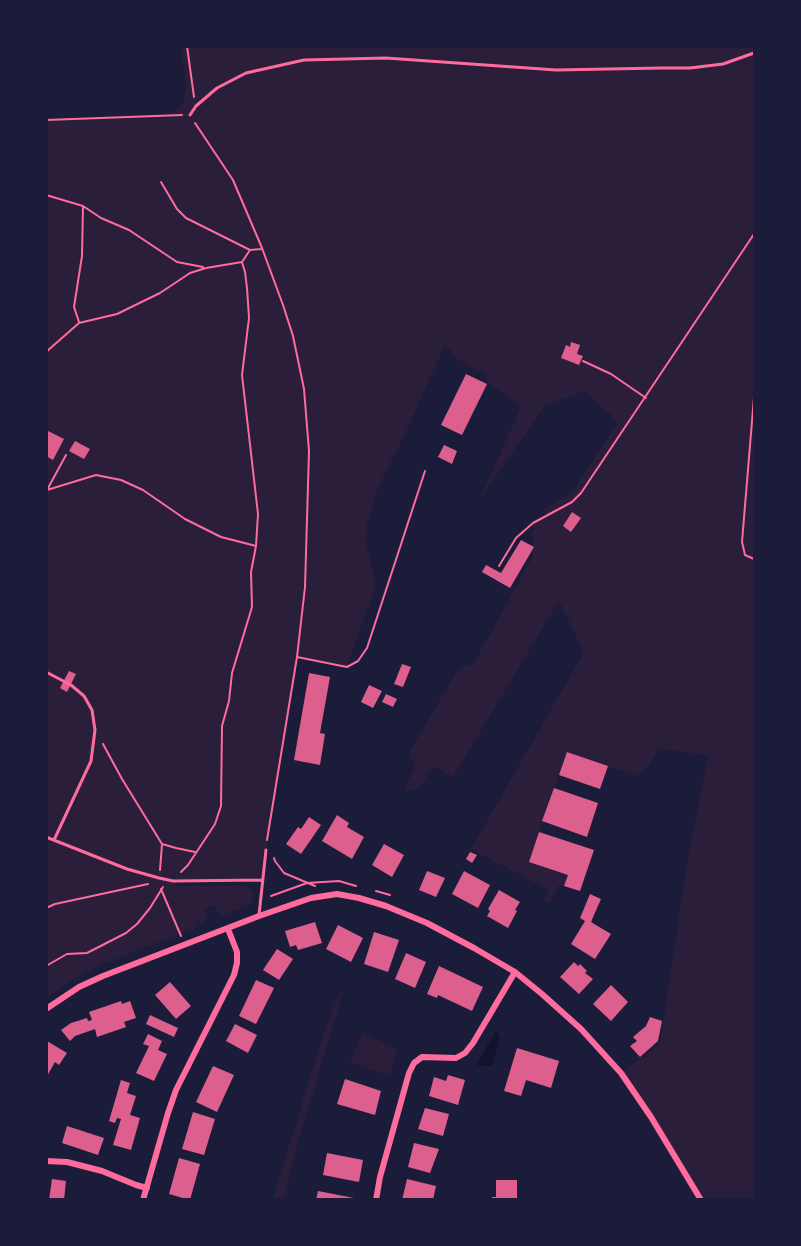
<!DOCTYPE html>
<style>
body{margin:0}
#map{position:relative;width:801px;height:1246px;overflow:hidden;background:#1b1b3a;font-family:"Nunito Sans",sans-serif}
canvas{display:block}
.frame{position:absolute;inset:0;border:48px solid #1b1b3a;pointer-events:none}
</style>
<div id="map">
<canvas width="801" height="1246"></canvas>
<div class="frame"></div>
</div>
<script>
const ctx = document.querySelector('canvas').getContext('2d');
ctx.lineJoin = 'round';
function fillPath(path, color) { ctx.fillStyle = color; ctx.fill(path, 'evenodd'); }
const toPath = rows => new Path2D(rows.map(r => 'M' + r).join(''));
function strokePath(path, color, width, dash) { ctx.strokeStyle = color; ctx.lineWidth = width; ctx.lineCap = dash ? 'butt' : 'round'; ctx.setLineDash(dash || []); ctx.stroke(path); }
fillPath(toPath([
 [181,47,754,47,754,1199,701,1199,621,1073,660,1043,687,863,708,755,659,749,649,765,636,776,567,752,529,862,568,875,564,886,559,885,549,904,544,901,549,890,471,849,584,652,559,601,453,777,433,766,421,787,406,791,406,785,415,767,409,753,458,669,474,663,533,556,533,523,547,516,543,509,568,495,575,487,618,422,585,391,545,405,479,501,521,407,486,380,487,375,451,356,452,350,445,345,404,436,378,487,367,525,366,544,376,584,347,667,297,658,266,850,262,880,174,881,177,886,246,886,253,891,253,899,250,905,220,916,214,905,204,910,208,920,200,924,198,919,195,919,198,927,100,965,59,988,47,998,47,120,172,115,185,100,186,83],
 [340,992,343,992,298,1143,284,1199,273,1199,324,1031],
 [362,1033,398,1049,389,1076,350,1062]
]), '#2a1e3b');
fillPath(toPath([
 [496,1031,500,1037,492,1066,476,1065]
]), '#12122b');
fillPath(toPath([
 [571,342,580,345,577,354,583,356,579,365,561,358,566,345,570,347],
 [466,374,487,384,462,435,441,425],
 [46,430,64,439,53,460,46,456],
 [75,441,90,449,84,459,69,451],
 [444,445,457,451,452,464,438,457],
 [572,512,581,518,571,532,563,526],
 [521,540,534,547,510,588,482,572,486,565,501,573],
 [402,664,411,667,403,687,394,684],
 [69,671,76,674,67,692,60,688],
 [309,673,330,677,320,733,325,734,320,765,294,760],
 [369,685,382,691,373,708,361,702],
 [386,694,397,699,393,707,382,702],
 [567,752,608,766,600,789,559,775],
 [554,788,598,803,587,837,542,821],
 [337,815,349,823,347,827,364,837,352,859,322,841],
 [309,817,321,825,301,854,286,844,298,827,301,829],
 [539,832,594,850,580,891,564,886,568,875,529,862],
 [384,844,404,855,392,877,372,865],
 [470,852,477,855,472,863,466,859],
 [427,871,445,878,436,897,419,890],
 [464,871,490,885,478,908,452,894],
 [499,890,520,902,515,910,517,911,508,928,487,916,490,911,488,909],
 [590,894,601,899,591,922,611,934,595,959,571,944,585,921,580,918],
 [315,922,322,943,298,950,296,945,290,947,285,931],
 [338,925,363,938,351,962,326,949],
 [374,932,399,940,388,972,364,964],
 [277,949,293,959,279,980,263,970],
 [406,953,426,962,415,988,395,979],
 [574,962,578,966,580,964,587,971,585,973,593,979,579,994,560,977],
 [439,966,483,987,472,1011,438,995,437,998,427,994],
 [256,980,274,988,256,1024,239,1016],
 [170,982,191,1006,176,1019,155,995],
 [611,985,628,1002,611,1021,593,1004],
 [121,1001,122,1004,130,1001,136,1018,124,1022,126,1027,97,1037,95,1029,75,1036,70,1041,61,1030,71,1023,87,1018,88,1021,92,1020,89,1012],
 [150,1015,178,1028,174,1037,146,1024],
 [650,1017,662,1021,658,1041,640,1057,630,1046,637,1041,633,1037,646,1026],
 [235,1024,257,1035,248,1053,226,1041],
 [148,1034,162,1041,158,1050,167,1054,154,1081,136,1073,149,1046,143,1044],
 [47,1041,67,1053,59,1065,55,1062,46,1078],
 [517,1048,559,1061,551,1088,526,1080,521,1096,504,1091],
 [213,1066,234,1075,217,1112,196,1102],
 [448,1075,465,1080,458,1105,429,1096,434,1077,446,1081],
 [345,1079,381,1091,375,1115,337,1104],
 [121,1080,130,1083,127,1093,136,1096,130,1115,140,1118,131,1150,113,1145,121,1119,117,1118,115,1123,109,1121],
 [425,1108,449,1114,443,1136,418,1129],
 [193,1112,215,1119,204,1155,182,1149],
 [67,1126,104,1138,98,1155,62,1143],
 [414,1143,439,1149,430,1173,408,1167],
 [327,1153,363,1160,359,1182,323,1175],
 [179,1158,200,1164,190,1200,169,1194],
 [52,1179,66,1181,64,1200,49,1200],
 [407,1179,436,1186,433,1200,402,1200],
 [496,1180,517,1180,517,1200,492,1200,492,1197,496,1197],
 [318,1191,354,1198,354,1200,316,1200]
]), '#dd5f8e');
strokePath(toPath([
 [187,46,194,97],
 [46,120,182,115],
 [195,123,233,180,262,248,283,305,293,336,304,389,309,451,305,587,297,657,267,840],
 [161,182,177,209,186,218,250,250,261,249],
 [46,195,83,206,101,218,129,230,177,262,203,267],
 [79,322,74,307,82,256,83,206],
 [46,352,79,323,117,314,160,293,190,273,206,268,242,262,250,250],
 [583,361,611,374,646,398],
 [754,397,742,542,745,555,754,559],
 [47,490,96,475,121,480,143,490,185,519,221,537,256,546],
 [47,490,66,455],
 [499,566,516,538,533,523,572,502,581,493,754,234],
 [297,657,347,667,358,661,367,648,425,471],
 [103,744,122,779,162,844,176,848,195,852],
 [274,858,275,861,284,873,315,886],
 [160,870,162,844],
 [181,872,188,865,215,824,221,806,222,726,229,701,232,673,252,607,251,572,256,546,258,514,242,375,249,318,247,288,245,272,242,262],
 [161,889,181,936],
 [376,891,390,895],
 [271,896,307,883,339,881,356,886],
 [46,908,55,904,148,884],
 [46,966,67,954,87,953,126,933,137,924,150,908,163,887]
]), '#ff6b9d', 2);
strokePath(toPath([
 [190,115,196,106,217,88,246,73,304,60,386,58,556,70,661,68,690,68,723,64,754,53],
 [46,672,71,685,84,696,92,710,95,730,91,761,54,840],
 [46,837,127,869,159,878,173,881,262,880],
 [259,915,266,850]
]), '#ff6b9d', 3);
strokePath(toPath([
 [46,1009,79,987,103,976,259,916,311,898,337,894,359,898,386,906,427,923,474,948,515,972,542,994,581,1029,621,1073,651,1117,701,1200],
 [46,1161,67,1162,102,1171,136,1185,147,1188],
 [143,1200,168,1113,176,1090,234,975,237,963,237,952,228,929],
 [376,1200,380,1177,409,1073,414,1063,422,1057,456,1058,465,1053,473,1043,515,972]
]), '#ff6b9d', 6);
</script>
